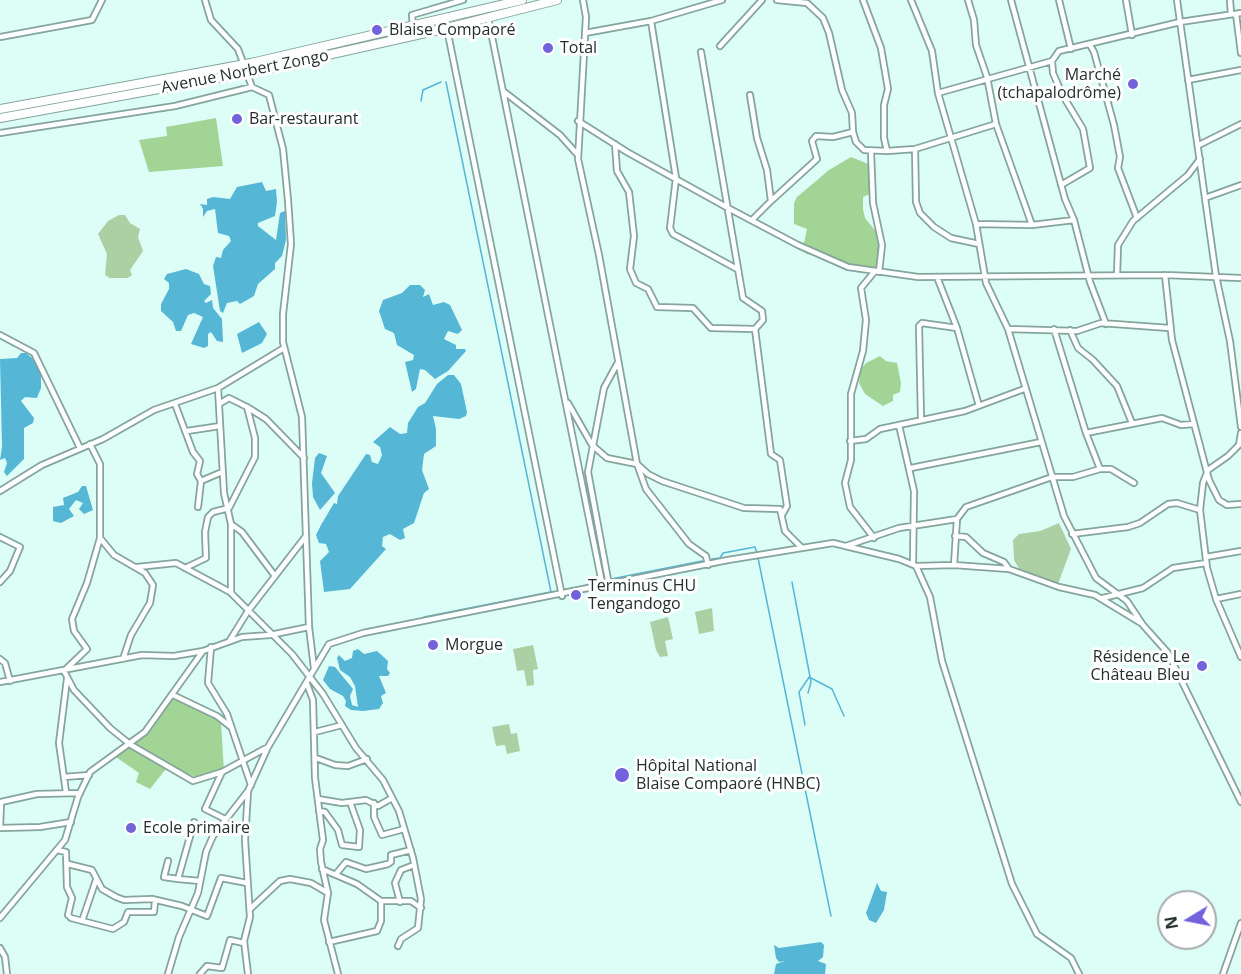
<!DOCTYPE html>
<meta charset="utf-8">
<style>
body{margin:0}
#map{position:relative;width:1241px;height:974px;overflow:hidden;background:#dcfef7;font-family:"Open Sans",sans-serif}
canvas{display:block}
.north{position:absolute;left:1157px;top:890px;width:60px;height:60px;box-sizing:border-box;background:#fff;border:2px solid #a7acab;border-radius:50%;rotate:260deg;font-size:16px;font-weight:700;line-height:24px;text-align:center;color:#23302d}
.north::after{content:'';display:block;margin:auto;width:21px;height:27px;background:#7262dc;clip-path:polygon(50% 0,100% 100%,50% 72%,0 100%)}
</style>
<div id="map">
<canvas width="1241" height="974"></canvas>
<div class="north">N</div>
</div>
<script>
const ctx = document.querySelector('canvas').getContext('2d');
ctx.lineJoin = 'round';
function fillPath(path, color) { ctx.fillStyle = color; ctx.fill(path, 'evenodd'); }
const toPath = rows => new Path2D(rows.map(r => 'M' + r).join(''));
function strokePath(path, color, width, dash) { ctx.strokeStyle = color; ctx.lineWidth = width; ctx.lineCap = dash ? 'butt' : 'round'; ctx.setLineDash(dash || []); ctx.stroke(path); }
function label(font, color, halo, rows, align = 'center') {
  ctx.font = font + ' "Open Sans",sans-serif'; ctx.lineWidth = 6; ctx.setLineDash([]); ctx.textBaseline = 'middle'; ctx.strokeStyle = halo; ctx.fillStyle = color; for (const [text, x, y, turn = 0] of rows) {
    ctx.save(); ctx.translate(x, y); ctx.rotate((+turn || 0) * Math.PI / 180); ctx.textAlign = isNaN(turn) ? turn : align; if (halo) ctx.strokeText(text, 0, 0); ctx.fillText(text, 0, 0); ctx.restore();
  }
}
fillPath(toPath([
 [119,215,125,215,130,223,140,229,138,237,143,251,130,270,132,275,128,278,110,278,105,275,107,254,98,234,108,221],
 [1059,523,1071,549,1058,584,1021,572,1014,560,1013,540,1019,534,1040,531],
 [712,608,714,631,699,634,695,612],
 [668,617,673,639,665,641,668,656,660,657,656,650,650,622],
 [533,645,538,669,533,670,534,685,527,686,524,670,517,671,513,649],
 [509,724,511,734,517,733,520,751,507,754,505,745,496,746,492,727]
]), '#acd0a3');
fillPath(toPath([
 [216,118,223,166,149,172,139,140,167,136,166,127],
 [851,157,871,165,870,194,863,197,863,209,865,218,878,234,880,243,878,268,870,270,846,268,833,263,826,255,806,254,803,247,807,229,794,224,794,203,797,197,829,170],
 [880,356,886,361,897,363,901,383,900,392,893,395,893,401,883,406,865,394,859,383,861,369,866,363],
 [173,697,221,722,224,771,202,780,169,765,150,789,136,782,139,773,113,755,144,736]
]), '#a2d595');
fillPath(toPath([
 [262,182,266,191,276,189,277,202,275,216,258,223,258,226,276,240,280,213,285,211,286,240,282,256,275,263,275,269,258,284,254,296,240,304,237,301,227,303,223,313,220,311,213,266,216,257,221,258,223,250,231,241,229,236,218,233,215,209,207,211,203,217,203,209,200,204,207,205,207,199,213,197,230,199,237,187],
 [186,269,199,274,204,284,210,286,211,294,204,301,206,303,212,300,213,308,222,319,223,342,217,341,211,332,208,334,208,346,204,348,191,344,203,317,194,313,188,315,181,331,176,331,173,322,161,311,161,304,169,289,169,283,164,279,167,274],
 [410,285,420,285,425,290,423,297,429,294,433,305,444,302,450,305,462,330,458,334,448,331,444,339,456,345,456,349,465,349,466,351,448,371,435,379,425,370,420,369,416,389,412,392,405,362,413,360,414,355,397,345,394,333,385,329,379,311,383,300,402,293],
 [259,322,267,334,262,343,242,353,237,334],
 [21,353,26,353,37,362,41,371,41,388,37,398,25,397,21,401,34,418,33,423,24,428,24,459,7,476,4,472,7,463,5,458,0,460,2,447,0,359,17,358],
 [448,375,454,375,461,384,467,412,466,416,459,419,433,416,436,429,436,446,424,454,422,470,429,489,424,493,414,523,403,529,405,538,400,540,390,534,383,537,382,546,386,549,350,589,324,592,320,561,329,552,326,544,319,543,316,535,321,525,334,503,337,504,338,496,366,454,370,455,372,462,378,464,382,455,380,447,373,442,390,427,400,434,407,433,408,423,418,407,425,403,437,384],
 [319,453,327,456,321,473,335,493,320,510,313,497,312,483,315,458],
 [82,486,86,486,93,510,84,514,79,509,83,503,76,500,69,509,74,516,61,523,53,521,53,507,64,505,63,498,78,492],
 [358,649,364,654,377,651,388,661,387,669,390,673,388,676,379,676,386,693,381,696,383,703,379,709,363,711,351,710,345,706,346,701,343,696,330,689,323,680,329,666,335,667,353,689,350,696,352,705,358,707,355,686,350,677,340,670,337,658,339,655,345,661,352,658,353,651],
 [877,883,881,891,887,892,884,910,876,923,869,920,866,913],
 [821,942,824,945,823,957,818,961,826,964,825,974,774,974,776,964,785,961,779,962,776,958,774,945,779,948]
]), '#55b6d6');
strokePath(toPath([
 [421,101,423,90,441,82],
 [758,558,831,916],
 [712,559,720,558,723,553,755,547,757,553],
 [611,579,702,561],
 [792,582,811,682,808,693],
 [424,617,551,592,446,82],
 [811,678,832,689,844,716],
 [805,725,799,692,810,676]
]), '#55b6d6', 1.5);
const minor = toPath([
 [205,0,211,20,238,49,252,87],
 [583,0,586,17,578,159,599,255,637,464,646,489,689,544,706,556,708,565],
 [777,0,807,3,823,18,829,33,842,90,852,113,853,132],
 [863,0,881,48,888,89,884,105,884,138,887,151],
 [911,0,932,51,938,93,976,224,986,283,1008,329,1064,516,1096,578,1127,601,1143,625,1168,653,1241,802],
 [968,0,974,20,976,45,987,77,996,124,1032,225],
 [1011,0,1065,199,1074,220,1090,282,1106,324],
 [1059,0,1071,49],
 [1126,0,1132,35],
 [1177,0,1216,276,1230,341,1241,427],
 [1230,0,1231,14],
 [1236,14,1241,53],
 [488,17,603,588],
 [445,19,562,596],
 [651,21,676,178,670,228,673,234,737,269],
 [413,26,412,15,463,0],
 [585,33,651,21,722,0],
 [0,37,92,20,102,0],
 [1090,45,1094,52,1114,125,1120,157,1118,168,1137,218],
 [720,46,762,0],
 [701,52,743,298,762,311,763,320,755,329],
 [1052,61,1053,73,1062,94,1083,129,1090,168,1061,185],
 [1188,80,1241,70],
 [503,91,560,135,577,154],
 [938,93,1052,61,1059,51,1180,22,1241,13],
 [750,95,757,138,767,170,771,201,752,220],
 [578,121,627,152,728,208,798,245,848,267,918,277,1165,275,1241,278],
 [0,133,175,106,252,87,269,95,283,149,288,200,291,244,283,314,283,342,302,417,309,627,314,668],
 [615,144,617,171,629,192,634,236,630,269,636,283,648,289,657,307,693,308,711,328,755,329,771,454,780,460,787,506,782,515],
 [1199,145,1241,124],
 [915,149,916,202,920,213,934,227,951,238,979,244],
 [871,152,873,203,882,245,879,272],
 [1205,198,1241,185],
 [771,201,817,159,812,141,816,136,833,137,853,132,856,142,864,150,887,151,915,149,996,124],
 [976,224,1032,225,1074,220],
 [1117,275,1118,245,1133,221,1188,175,1200,159],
 [1165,275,1172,340,1209,480,1219,500,1227,505,1241,504],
 [937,277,957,328,979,406],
 [1008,329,1077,331,1101,323,1169,328],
 [1054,329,1086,433,1100,469],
 [1070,330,1078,348,1093,360,1117,386,1132,423],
 [0,335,34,353,80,448],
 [218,388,224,493,231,524,231,593],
 [568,403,592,445,607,458,637,464,648,474,662,481,744,508,780,509,785,531,801,547],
 [175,404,193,452,200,461,197,474,201,481],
 [247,407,266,419,304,458],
 [921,419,919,326,922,323,957,328],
 [899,425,914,491,913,563],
 [187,431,220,426],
 [1086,433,1162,418,1181,425,1194,424],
 [1241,433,1239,445,1228,456,1208,470,1203,483,1200,510,1207,568,1216,599,1241,657],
 [850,441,866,439,880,429,965,411,1024,389],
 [90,444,100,464,100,538,114,555,145,573,153,585,150,603,131,635,123,659],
 [911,468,1041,442],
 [0,491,42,465,103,439,154,410,218,388,284,348],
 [198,507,201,481,222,472],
 [231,524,242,532,275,576],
 [1072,534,1128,527,1140,523,1168,504,1177,503,1200,510],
 [955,536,966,537,983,553,1004,562,1009,569],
 [0,537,20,547,10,571,0,582],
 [100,538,87,583,72,619,74,631,87,649,64,671,74,690,110,728,131,745,193,781,222,772,268,747],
 [874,538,850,507,845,483,851,460,851,394,863,351,866,320,861,288,875,271],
 [846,546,899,528,957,519],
 [1206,557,1241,551],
 [954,565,957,519,966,507,1052,477,1073,477,1100,469,1111,469,1134,483],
 [916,566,954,565,1009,569,1059,587,1095,595,1141,623],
 [137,567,176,563,230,592,292,654,323,694,356,748,383,780,399,811,413,858,421,899,418,928,401,939,398,946],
 [185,568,206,558,205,532,208,517,213,512,229,508,255,457,255,438,247,407,229,398,219,404],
 [609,585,588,472,604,388,617,364],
 [1103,598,1143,588,1173,568,1206,563],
 [1216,599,1241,594],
 [230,640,248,611,306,536],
 [211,647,208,683,227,714,251,785],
 [0,659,5,663,10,681],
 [0,682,142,655,174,656,203,651,242,637,270,635,309,627],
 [307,684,313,700,315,778,323,840,320,849,321,862,328,893,324,920,338,974],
 [173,695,217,716,231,727],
 [315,732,342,725],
 [316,758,335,765,348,766,367,759],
 [222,772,205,809,225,819],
 [64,777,89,775],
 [66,792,59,743,67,679],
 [318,799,342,803,366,800,378,806,392,798],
 [374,803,374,817,382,835,404,829],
 [319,811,325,812,338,830,342,845,359,847,360,830,350,802],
 [71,822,40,827,0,828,1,802,37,794,80,793],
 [194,822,178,879,200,881],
 [57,850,66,852,67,887,72,898,68,915,71,918,113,929,124,922,128,912,154,912,155,901],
 [168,861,164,877,178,879],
 [68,864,92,870,102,889,116,897,124,900,152,899,182,906,207,916,221,878,247,883],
 [322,869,357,884,381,901,411,901,421,908],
 [336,874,346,862,366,869,388,864,391,862,391,855,411,850],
 [400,902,395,883,401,870,414,865],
 [250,909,280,881,290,879,311,883,328,893],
 [0,918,65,840,78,797,90,772,145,732,203,651],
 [82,921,96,880],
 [329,942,377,931,381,921,381,901],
 [0,948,5,957,7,974],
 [168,974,179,937,198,893,206,852,213,836,248,791],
 [200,974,207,966,222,968,230,940,244,943],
 [248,974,244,941,250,917,245,840,248,791,268,747,329,644,363,633,728,560,833,543,899,559,916,566,930,597,942,661,1012,884,1037,934,1071,958,1079,974],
 [1223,974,1241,923]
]);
const primary = toPath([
 [0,109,251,63,522,0],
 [0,118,252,72,439,30,557,0]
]);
strokePath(minor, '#84a49d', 8);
strokePath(primary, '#84a49d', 10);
strokePath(minor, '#fff', 4.5);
strokePath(primary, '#fff', 8);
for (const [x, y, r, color] of [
 [377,30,6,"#7262dc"],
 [548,48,6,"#7262dc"],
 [1133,84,6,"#7262dc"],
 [237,119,6,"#7262dc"],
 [576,595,6,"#7262dc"],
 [433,645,6,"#7262dc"],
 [1202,666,6,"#7262dc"],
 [622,775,8,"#7262dc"],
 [131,828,6,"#7262dc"]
]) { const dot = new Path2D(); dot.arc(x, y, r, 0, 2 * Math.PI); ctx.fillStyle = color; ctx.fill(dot); strokePath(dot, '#fff', 2); }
label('16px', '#23302d', '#fff', [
 ["Blaise Compaoré",389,30],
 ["Total",560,48],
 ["Marché",1121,75,"right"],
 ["(tchapalodrôme)",1121,93,"right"],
 ["Bar-restaurant",249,119],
 ["Terminus CHU",588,586],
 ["Tengandogo",588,604],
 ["Morgue",445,645],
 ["Résidence Le",1190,657,"right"],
 ["Château Bleu",1190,675,"right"],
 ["Hôpital National",636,766],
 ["Blaise Compaoré (HNBC)",636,784],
 ["Ecole primaire",143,828]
], 'left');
label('16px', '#23302d', '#fff', [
 ["Avenue Norbert Zongo",245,72,-11]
]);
</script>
